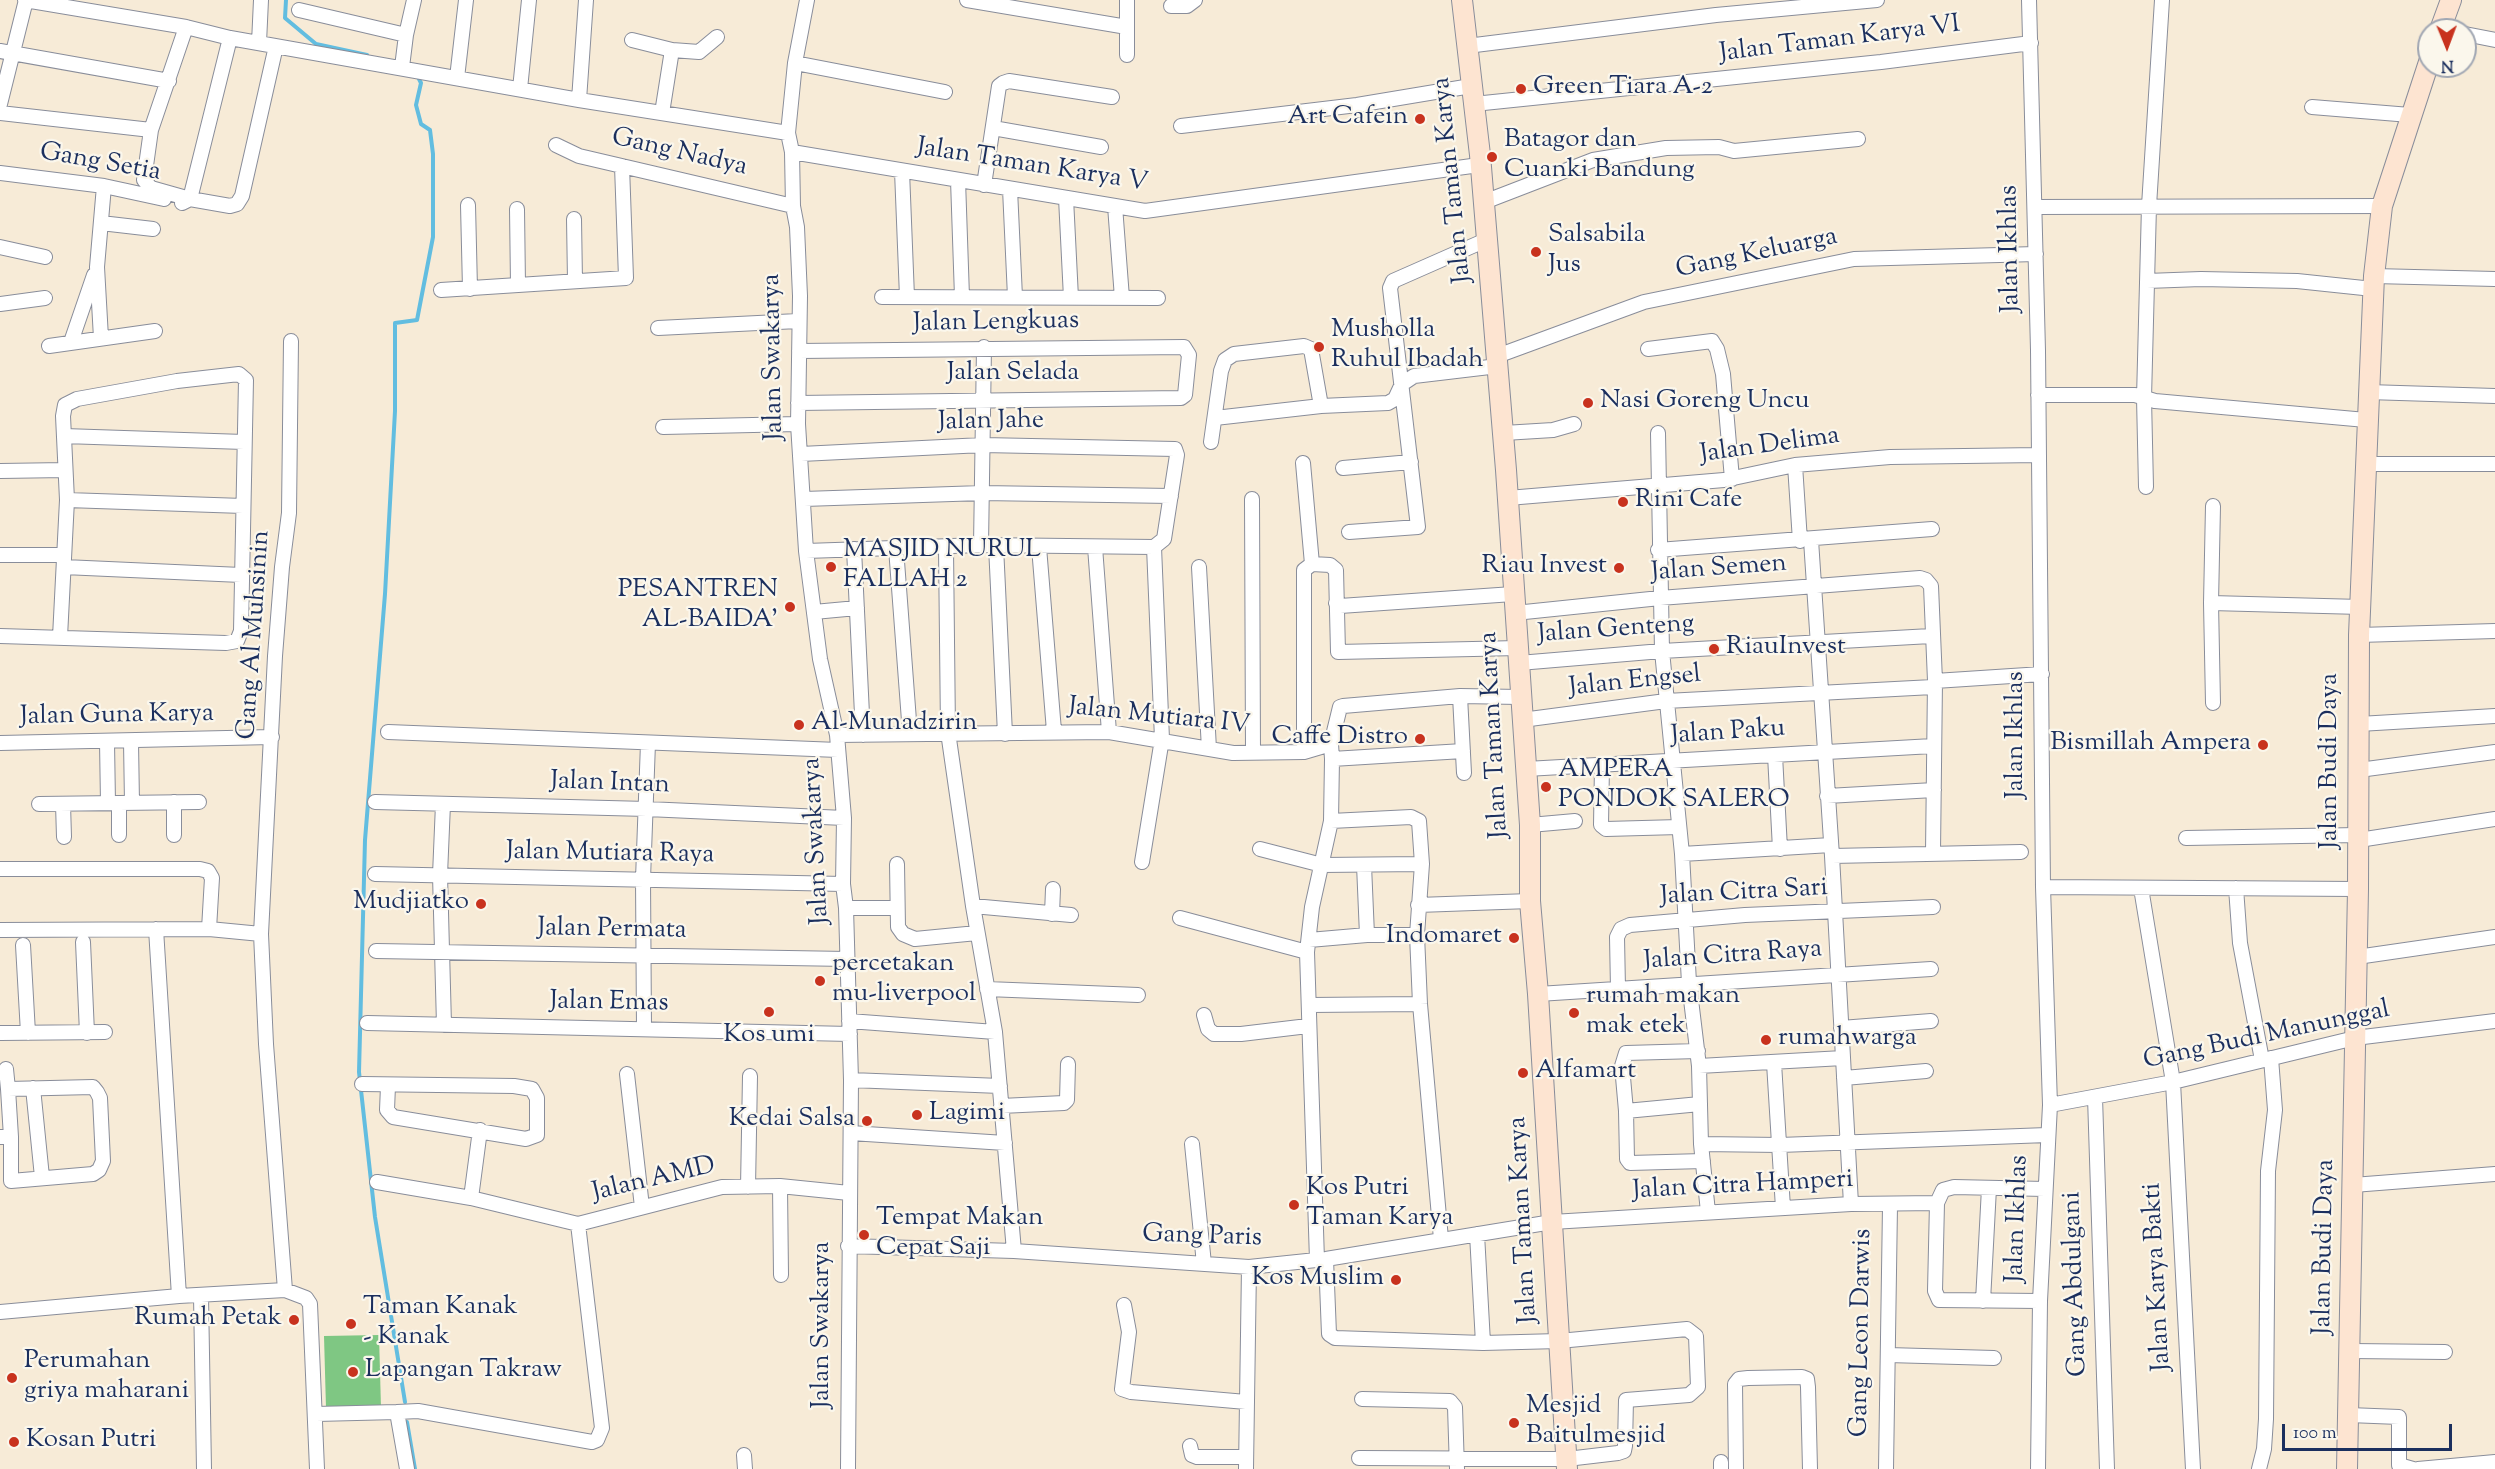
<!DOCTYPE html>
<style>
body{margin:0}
#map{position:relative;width:2495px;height:1469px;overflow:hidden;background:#f7ebd7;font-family:"Sorts Mill Goudy",serif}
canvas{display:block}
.north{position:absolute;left:2417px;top:18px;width:60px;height:60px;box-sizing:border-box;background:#fbf7ec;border:2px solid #a1a7b3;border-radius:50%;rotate:179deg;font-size:16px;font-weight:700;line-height:24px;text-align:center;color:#1b2f5e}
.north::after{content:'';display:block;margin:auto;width:21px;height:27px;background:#c8321e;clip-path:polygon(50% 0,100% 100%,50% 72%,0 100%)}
.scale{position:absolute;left:2282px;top:1424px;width:170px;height:27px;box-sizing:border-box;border:3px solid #1b2f5e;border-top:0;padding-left:8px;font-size:18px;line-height:21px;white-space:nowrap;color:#1b2f5e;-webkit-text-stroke:4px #fbf7ec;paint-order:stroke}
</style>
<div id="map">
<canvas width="2495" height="1469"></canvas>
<div class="north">N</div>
<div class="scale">100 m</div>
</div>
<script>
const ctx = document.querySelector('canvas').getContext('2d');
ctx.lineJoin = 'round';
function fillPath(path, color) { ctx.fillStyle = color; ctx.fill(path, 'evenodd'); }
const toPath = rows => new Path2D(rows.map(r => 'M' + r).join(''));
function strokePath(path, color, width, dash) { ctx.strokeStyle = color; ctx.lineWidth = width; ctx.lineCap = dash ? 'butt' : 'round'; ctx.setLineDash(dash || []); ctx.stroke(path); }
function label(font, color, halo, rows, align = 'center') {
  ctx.font = font + ' "Sorts Mill Goudy",serif'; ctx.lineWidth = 4.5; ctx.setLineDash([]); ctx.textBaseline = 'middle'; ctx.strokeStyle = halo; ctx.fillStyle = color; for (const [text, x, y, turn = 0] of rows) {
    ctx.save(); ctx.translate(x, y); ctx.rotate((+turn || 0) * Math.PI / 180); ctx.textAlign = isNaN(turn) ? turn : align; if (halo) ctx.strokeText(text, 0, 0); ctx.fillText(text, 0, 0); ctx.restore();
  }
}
fillPath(toPath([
 [379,1335,381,1408,326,1408,324,1336]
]), '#7fc783');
strokePath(toPath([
 [286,0,285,18,316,44,367,55],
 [405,1402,375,1217,359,1072,365,840,385,594,395,411,395,323,417,320,433,237,433,154,430,130,421,124,416,105,421,83,417,75],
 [407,1422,415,1469]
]), '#62bde0', 4);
const street = toPath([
 [25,0,186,27,230,38,579,100,788,133],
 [807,0,795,63,788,133,792,152,793,206,797,227,800,296,798,424,806,551,820,659,837,735,844,818,843,884,846,908,851,1080,848,1469],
 [967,0,1127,27,1127,0],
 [2029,0,2038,350,2043,887,2050,1105,2040,1301,2038,1469],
 [1171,6,1187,6,1195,0],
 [299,10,406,35,402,67],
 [186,27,151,130,144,180,151,188,190,199,230,206,237,204,242,196,276,46],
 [2465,34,2495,40],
 [406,35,414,0],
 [632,40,672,50,699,52,717,37],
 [259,43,261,0],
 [1467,46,1716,15,1877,0],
 [0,51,169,81],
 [1127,55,1127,27],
 [795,63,945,92],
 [457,78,466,0],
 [520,89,529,0],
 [579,100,586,0],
 [0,104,26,0],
 [1474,104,1881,62,2031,43],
 [2312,107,2410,115],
 [0,113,151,130],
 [662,113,672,50],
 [1181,126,1357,105,1471,86],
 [993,128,1101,147],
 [556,145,579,156,793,206],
 [792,152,1145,211,1479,165],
 [902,171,907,297],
 [0,173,104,186,164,199],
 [958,180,962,297],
 [984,185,999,86,1003,83,1009,81,1112,97],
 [1010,189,1015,297],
 [1066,198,1071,298],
 [1484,202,1593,160,1666,148,1719,147,1734,151,1858,139],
 [182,203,190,199,230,38],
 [468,205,470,289],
 [1115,206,1122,298],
 [2035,207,2382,206],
 [517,209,518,285],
 [574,219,575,281],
 [101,223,153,229],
 [0,247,45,257],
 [2374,276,2495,279],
 [2147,281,2201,279,2297,281,2373,289],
 [441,290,626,278,622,166],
 [882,297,1158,298],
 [0,304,45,298],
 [658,328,798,321],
 [101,338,97,267,104,186],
 [71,342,94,275],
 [49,346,155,331],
 [1648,349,1712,341,1717,349,1723,374,1732,479],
 [1497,356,1644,302,1854,259,2036,254],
 [2368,392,2495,396],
 [2038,395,2135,395,2155,401,2366,420],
 [798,403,1181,398,1185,395,1189,355,1184,347,799,351],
 [1215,418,1321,406,1388,403,1395,399,1402,384,1414,376,1498,366],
 [663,427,798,424],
 [1504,433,1553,430,1574,424],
 [1658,433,1662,651,1682,854,1689,983,1699,1066,1701,1144,1708,1212],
 [64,436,244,442],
 [1211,442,1221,371,1225,360,1234,354,1304,346,1311,349,1321,406],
 [801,454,983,445,1175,449,1177,455,1164,539,1154,547],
 [1303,463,1312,564],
 [2365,464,2495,464],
 [1795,465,1800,541],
 [1343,468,1411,462],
 [0,471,65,470],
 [2146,487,2144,398,2149,206,2162,0],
 [1508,498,1724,480,1795,465,1890,457,2039,455],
 [804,499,982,493,1171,496],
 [1252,499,1253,752],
 [67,500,243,506],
 [2213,506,2211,603,2361,607],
 [1349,532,1418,527,1390,288,1393,281,1486,240],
 [1811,540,1832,856,1851,1204],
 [981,545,984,347],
 [996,546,1005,734],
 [1039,547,1054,731],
 [1095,547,1109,732],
 [896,548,910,734],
 [946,548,948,732,973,906,995,1032,1014,1251],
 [854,549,863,735],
 [1658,550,1932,529],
 [806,551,981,545,1154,547],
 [0,555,64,555],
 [64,567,241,575],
 [1199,567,1209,749],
 [1336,603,1340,606,1513,594],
 [2211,603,2213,703],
 [814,612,857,608],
 [1515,613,1660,598,1920,578,1926,580,1931,586,1935,681],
 [2359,635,2495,631],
 [0,636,226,643,237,641,241,631,246,380,239,374,177,381,77,399,65,405,63,416,67,500,60,637],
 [1519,663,1662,651,1931,636],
 [1460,696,1464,773],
 [1522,720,1666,701,1933,687],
 [2359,724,2495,716],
 [388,732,838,750],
 [837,735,1109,732,1233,753,1304,752,1331,744],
 [107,742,108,803],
 [131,742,132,803],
 [0,743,272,737],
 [1463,751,1332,759,1331,744,1340,707,1343,706,1460,696,1520,697],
 [1304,752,1304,570,1312,564,1330,565,1336,570,1338,652,1518,648],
 [1775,755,1780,849],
 [1602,765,1601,825,1606,829,1679,827],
 [1526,769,1933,746],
 [2359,770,2495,752],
 [1827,796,1934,790],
 [174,802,174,835],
 [375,802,647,809,844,818],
 [119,803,119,835],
 [39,804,199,802],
 [63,804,64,837],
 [443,804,440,875,444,1025],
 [1331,821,1332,759],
 [1530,825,1575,821],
 [2186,838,2358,835],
 [2359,840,2495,819],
 [1260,849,1322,865,1422,864],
 [1933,852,1935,681,2042,674],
 [1682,854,1831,845],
 [1832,856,2021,852],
 [1142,862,1162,739,1154,547],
 [897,864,898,927,903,934,915,939,977,933],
 [1364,865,1367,935],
 [0,869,200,869,208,871,212,878,209,929],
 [375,874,843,884],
 [2043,887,2358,889],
 [2141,888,2173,1082,2193,1469],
 [2236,888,2240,943,2262,1060],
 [1418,905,1530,901],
 [973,906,1071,915],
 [846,908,897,908],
 [1052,914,1053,889],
 [1180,918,1307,952],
 [156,929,179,1296],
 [0,930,209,929,261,934],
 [1309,940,1367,935,1417,935],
 [83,942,87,1033],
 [23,945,28,1033],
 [376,951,847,959],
 [2357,957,2495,937],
 [987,989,1138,995],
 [1618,989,1617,937,1621,929,1630,925,1745,915,1933,907],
 [1538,994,1931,969],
 [1310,1005,1420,1004],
 [1204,1015,1208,1029,1214,1034,1241,1034,1308,1026],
 [849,1021,995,1032],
 [367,1023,850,1034],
 [1841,1028,1931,1021],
 [644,1029,643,879,648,743],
 [0,1033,105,1032],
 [1698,1051,1626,1053,1622,1066,1626,1111,1700,1104],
 [1774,1063,1783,1208],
 [1699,1066,1843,1058],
 [6,1069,8,1089],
 [627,1074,642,1207],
 [1844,1078,1926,1071],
 [851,1080,1000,1086],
 [362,1084,514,1086,532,1089,537,1098,537,1135,526,1139,393,1117,387,1110,388,1086],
 [33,1088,42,1177],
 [2095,1097,2107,1469],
 [2050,1105,2173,1082,2355,1038,2495,1021],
 [1001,1106,1064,1103,1067,1100,1068,1064],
 [1626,1111,1627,1159,1630,1163,1703,1161],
 [851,1133,1005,1143],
 [0,1137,11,1137,11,1181,93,1174,99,1170,103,1161,100,1098,97,1092,93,1087,8,1089,11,1137],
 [1192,1144,1204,1264],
 [1701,1144,1780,1145,2047,1135],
 [377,1182,471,1198,578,1224,722,1187,780,1186,849,1193],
 [2353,1185,2495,1174],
 [780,1186,781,1275],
 [748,1187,750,1076],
 [471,1198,480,1130],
 [1477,1234,1483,1343],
 [848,1246,1014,1251,1249,1267,1326,1259,1552,1222,1851,1204,1937,1203],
 [1326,1259,1329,1334,1335,1338,1483,1343,1559,1341,1687,1329,1696,1336,1698,1387,1689,1395,1626,1400,1625,1446,1624,1451,1618,1453,1567,1459,1359,1458],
 [1317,1260,1307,952,1312,907,1331,821,1411,817,1419,821,1422,864,1417,935,1420,1004,1441,1239],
 [285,1290,266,1044,261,934,275,656,282,567,289,513,291,341],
 [201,1296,204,1469],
 [1983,1301,1989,1188],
 [2040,1301,1939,1300,1935,1291,1937,1203,1943,1190,1954,1187,2045,1189],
 [1124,1305,1129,1332,1122,1389,1131,1392,1246,1402],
 [0,1312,179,1296,285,1290,306,1298,310,1304,317,1469],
 [2351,1351,2445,1352],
 [1888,1355,1994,1358],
 [1362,1399,1450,1401,1455,1407,1457,1469],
 [397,1412,418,1411,592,1442,597,1440,602,1428,578,1224],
 [316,1414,397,1412,407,1469],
 [2349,1415,2399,1417,2399,1465,2413,1469],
 [1190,1446,1192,1455,1197,1457,1246,1457],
 [744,1455,745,1469],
 [1721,1462,1721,1469],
 [1246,1469,1249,1267],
 [1736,1469,1735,1384,1739,1379,1748,1378,1802,1377,1807,1379,1808,1387,1810,1469],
 [1886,1469,1890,1206],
 [2259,1469,2264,1449,2266,1419,2268,1171,2275,1110,2271,1058],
 [2418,1469,2495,1462]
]);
const secondary = toPath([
 [1462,0,1480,155,1506,470,1530,825,1530,901,1538,994,1567,1469],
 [2440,30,2451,0],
 [2347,1469,2358,889,2359,635,2374,276,2382,206,2429,62]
]);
strokePath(street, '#898d9a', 16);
strokePath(secondary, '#898d9a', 22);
strokePath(street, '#fff', 14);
strokePath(secondary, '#fde4d1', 20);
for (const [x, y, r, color] of [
 [1521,89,6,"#c8321e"],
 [1420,119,6,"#c8321e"],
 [1492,157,6,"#c8321e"],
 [1536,252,6,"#c8321e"],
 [1319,347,6,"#c8321e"],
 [1588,403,6,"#c8321e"],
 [1623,502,6,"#c8321e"],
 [831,567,6,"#c8321e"],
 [1619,568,6,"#c8321e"],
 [790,607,6,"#c8321e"],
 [1714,649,6,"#c8321e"],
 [799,725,6,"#c8321e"],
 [1420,739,6,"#c8321e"],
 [2263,745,6,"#c8321e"],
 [1546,787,6,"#c8321e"],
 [481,904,6,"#c8321e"],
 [1514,938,6,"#c8321e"],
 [820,981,6,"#c8321e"],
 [769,1012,6,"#c8321e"],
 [1574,1013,6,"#c8321e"],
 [1766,1040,6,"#c8321e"],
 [1523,1073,6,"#c8321e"],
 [917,1115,6,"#c8321e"],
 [867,1121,6,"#c8321e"],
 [1294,1205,6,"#c8321e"],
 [864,1235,6,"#c8321e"],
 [1396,1280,6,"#c8321e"],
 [294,1320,6,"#c8321e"],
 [351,1324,6,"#c8321e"],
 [353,1372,6,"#c8321e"],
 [12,1378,6,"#c8321e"],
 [1514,1423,6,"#c8321e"],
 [14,1442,6,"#c8321e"]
]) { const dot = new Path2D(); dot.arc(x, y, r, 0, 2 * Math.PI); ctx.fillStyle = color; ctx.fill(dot); strokePath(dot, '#fbf7ec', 2); }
label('26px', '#1b2f5e', '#fbf7ec', [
 ["Jalan Taman Karya VI",1840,41,-7],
 ["Gang Nadya",679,154,13],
 ["Gang Setia",100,164,10],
 ["Jalan Taman Karya V",1032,167,9],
 ["Jalan Taman Karya",1454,180,-96],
 ["Jalan Ikhlas",2012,249,-91],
 ["Gang Keluarga",1757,255,-12],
 ["Jalan Lengkuas",996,324,-1],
 ["Jalan Swakarya",775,357,-91],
 ["Jalan Selada",1013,375],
 ["Jalan Jahe",991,423,-1],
 ["Jalan Delima",1770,447,-8],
 ["Jalan Semen",1719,570,-4],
 ["Jalan Genteng",1616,631,-4],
 ["Gang Al Muhsinin",256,635,-86],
 ["Jalan Engsel",1635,683,-6],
 ["Jalan Guna Karya",117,717,-1],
 ["Jalan Mutiara IV",1159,718,6],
 ["Jalan Paku",1728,734,-4],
 ["Jalan Taman Karya",1496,735,-93],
 ["Jalan Ikhlas",2018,735,-90],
 ["Jalan Budi Daya",2332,761,-90],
 ["Jalan Intan",610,785,2],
 ["Jalan Swakarya",818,841,-93],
 ["Jalan Mutiara Raya",610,855,1],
 ["Jalan Citra Sari",1744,894,-3],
 ["Jalan Permata",612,931,1],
 ["Jalan Citra Raya",1733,957,-4],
 ["Jalan Emas",609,1004,1],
 ["Gang Budi Manunggal",2267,1037,-12],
 ["Jalan AMD",654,1181,-13],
 ["Jalan Citra Hamperi",1743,1187,-3],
 ["Jalan Ikhlas",2019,1219,-88],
 ["Jalan Taman Karya",1525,1220,-93],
 ["Gang Paris",1202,1238,2],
 ["Jalan Budi Daya",2326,1247,-89],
 ["Jalan Karya Bakti",2159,1277,-93],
 ["Gang Abdulgani",2077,1284,-92],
 ["Jalan Swakarya",824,1325,-90],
 ["Gang Leon Darwis",1863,1333,-89]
]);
label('26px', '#1b2f5e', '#fbf7ec', [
 ["Green Tiara A-2",1533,89],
 ["Art Cafein",1408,119,"right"],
 ["Batagor dan",1504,142],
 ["Cuanki Bandung",1504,172],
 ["Salsabila",1548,237],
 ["Jus",1548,267],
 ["Musholla",1331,332],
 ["Ruhul Ibadah",1331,362],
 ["Nasi Goreng Uncu",1600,403],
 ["Rini Cafe",1635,502],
 ["MASJID NURUL",843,552],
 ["FALLAH 2",843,582],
 ["Riau Invest",1607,568,"right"],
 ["PESANTREN",778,592,"right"],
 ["AL-BAIDA'",778,622,"right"],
 ["RiauInvest",1726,649],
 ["Al-Munadzirin",811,725],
 ["Caffe Distro",1408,739,"right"],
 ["Bismillah Ampera",2251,745,"right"],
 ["AMPERA",1558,772],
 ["PONDOK SALERO",1558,802],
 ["Mudjiatko",469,904,"right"],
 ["Indomaret",1502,938,"right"],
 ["percetakan",832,966],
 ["mu-liverpool",832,996],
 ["rumah makan",1586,998],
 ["mak etek",1586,1028],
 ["Kos umi",769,1037,"center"],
 ["rumahwarga",1778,1040],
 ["Alfamart",1535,1073],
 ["Lagimi",929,1115],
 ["Kedai Salsa",855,1121,"right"],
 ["Kos Putri",1306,1190],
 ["Taman Karya",1306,1220],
 ["Tempat Makan",876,1220],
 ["Cepat Saji",876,1250],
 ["Kos Muslim",1384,1280,"right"],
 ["Taman Kanak",363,1309],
 ["- Kanak",363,1339],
 ["Rumah Petak",282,1320,"right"],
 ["Perumahan",24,1363],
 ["griya maharani",24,1393],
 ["Lapangan Takraw",365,1372],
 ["Mesjid",1526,1408],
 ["Baitulmesjid",1526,1438],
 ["Kosan Putri",26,1442]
], 'left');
</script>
